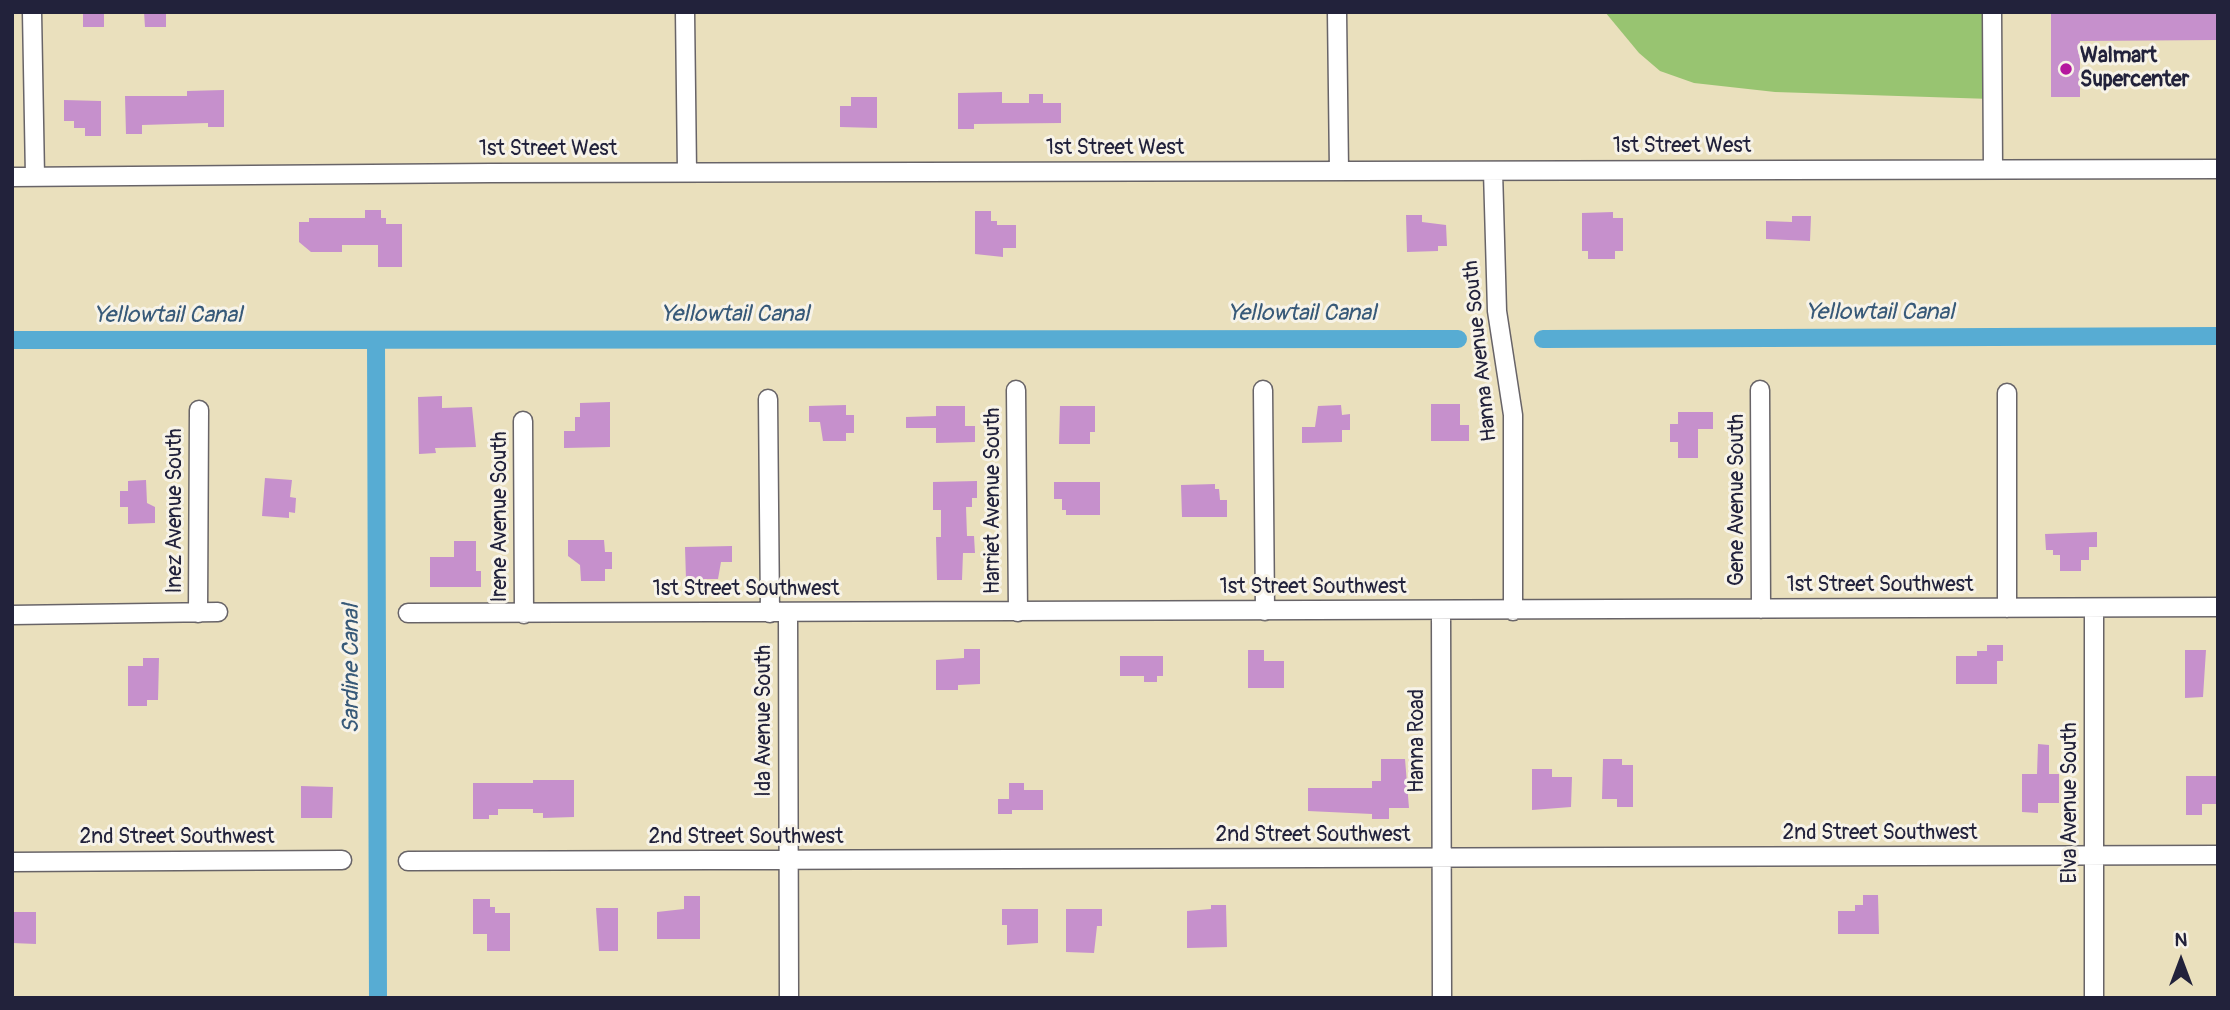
<!DOCTYPE html>
<style>
body{margin:0}
#map{position:relative;width:2230px;height:1010px;overflow:hidden;background:#eae0bd;font-family:Pangolin,sans-serif}
canvas{display:block}
.frame{position:absolute;inset:0;border:14px solid #22223b;pointer-events:none}
.north{position:absolute;left:2146px;top:926px;width:70px;height:70px;-webkit-text-stroke:5px #f7f3e8;paint-order:stroke;rotate:0deg;font-size:19px;font-weight:700;line-height:28px;text-align:center;color:#22223b}
.north::after{content:'';display:block;margin:auto;width:24px;height:32px;background:#22223b;clip-path:polygon(50% 0,100% 100%,50% 72%,0 100%)}
</style>
<div id="map">
<canvas width="2230" height="1010"></canvas>
<div class="frame"></div>
<div class="north">N</div>
</div>
<script>
const ctx = document.querySelector('canvas').getContext('2d');
ctx.lineJoin = 'round';
function fillPath(path, color) { ctx.fillStyle = color; ctx.fill(path, 'evenodd'); }
const toPath = rows => new Path2D(rows.map(r => 'M' + r).join(''));
function strokePath(path, color, width, dash) { ctx.strokeStyle = color; ctx.lineWidth = width; ctx.lineCap = dash ? 'butt' : 'round'; ctx.setLineDash(dash || []); ctx.stroke(path); }
function label(font, color, halo, rows, align = 'center') {
  ctx.font = font + ' Pangolin,sans-serif'; ctx.lineWidth = 6; ctx.setLineDash([]); ctx.textBaseline = 'middle'; ctx.strokeStyle = halo; ctx.fillStyle = color; for (const [text, x, y, turn = 0] of rows) {
    ctx.save(); ctx.translate(x, y); ctx.rotate((+turn || 0) * Math.PI / 180); ctx.textAlign = isNaN(turn) ? turn : align; if (halo) ctx.strokeText(text, 0, 0); ctx.fillText(text, 0, 0); ctx.restore();
  }
}
fillPath(toPath([
 [1605,12,1990,12,1991,99,1775,92,1694,83,1660,71,1639,53]
]), '#98c471');
strokePath(toPath([
 [1543,339,2218,336],
 [12,340,1458,339],
 [376,340,378,998]
]), '#57acd3', 18);
fillPath(toPath([
 [83,12,104,12,104,27,83,27],
 [144,12,166,12,166,27,145,27],
 [2051,12,2218,12,2218,40,2080,41,2080,97,2051,97],
 [224,90,224,127,208,127,208,123,142,125,142,134,126,134,125,96,187,96,187,91],
 [1002,92,1002,103,1029,103,1029,94,1043,94,1043,103,1061,103,1061,123,974,124,974,129,958,129,958,93],
 [851,97,877,97,877,128,840,127,840,106,851,106],
 [64,100,101,101,101,136,85,136,85,128,74,128,74,121,64,121],
 [365,210,381,210,381,218,386,218,386,224,402,224,402,267,378,267,378,245,342,245,342,252,311,252,299,242,299,222,309,222,309,218,365,218],
 [975,211,991,211,991,221,997,221,997,225,1016,225,1016,248,1003,248,1003,257,975,254],
 [1613,212,1613,218,1623,218,1623,251,1615,251,1615,259,1588,259,1588,251,1582,251,1582,213],
 [1406,215,1422,215,1422,222,1446,225,1447,246,1438,246,1438,251,1407,252],
 [1792,216,1811,216,1810,241,1766,239,1766,221,1792,222],
 [442,396,442,408,472,407,476,447,435,448,436,453,419,454,418,397],
 [610,402,610,447,564,448,564,431,575,431,575,417,580,417,580,403],
 [1431,404,1460,404,1460,425,1469,425,1469,441,1431,441],
 [846,405,846,415,854,415,854,433,846,433,846,441,823,441,820,422,809,422,809,406],
 [1341,405,1342,415,1350,414,1350,430,1342,430,1342,442,1302,443,1302,427,1315,427,1318,406],
 [936,406,965,406,965,426,975,426,975,442,936,443,936,428,906,428,906,417,936,416],
 [1060,406,1095,406,1095,432,1090,432,1090,444,1059,444],
 [1678,412,1713,412,1713,429,1698,429,1698,458,1678,458,1678,442,1670,442,1670,424,1678,424],
 [265,478,292,480,290,497,296,498,295,513,289,512,289,518,262,516],
 [146,480,147,503,155,507,155,523,128,524,128,507,120,507,120,491,128,491,128,481],
 [977,481,977,498,972,498,972,507,966,507,967,536,974,536,975,553,963,553,962,580,937,580,936,537,941,537,941,510,933,510,933,482],
 [1054,482,1100,482,1100,515,1066,515,1066,510,1062,510,1062,499,1054,499],
 [1215,484,1215,489,1219,489,1220,500,1227,500,1227,517,1182,517,1181,485],
 [2097,532,2097,547,2089,547,2089,560,2081,560,2081,571,2060,571,2060,555,2053,555,2053,550,2046,550,2045,534],
 [568,540,604,540,605,552,612,552,612,569,605,569,605,581,581,581,580,565,568,556],
 [454,541,476,541,476,571,481,571,481,587,430,587,430,557,454,557],
 [732,546,732,562,721,562,718,579,686,579,685,547],
 [1987,645,2003,645,2003,661,1997,661,1997,684,1956,684,1956,656,1977,656,1977,651,1987,651],
 [964,649,980,649,980,684,958,685,958,690,936,690,936,660,964,658],
 [1248,650,1264,650,1264,661,1284,661,1284,688,1248,688],
 [2185,650,2206,650,2203,697,2185,698],
 [1120,656,1163,656,1163,676,1157,676,1157,682,1144,682,1144,676,1120,676],
 [143,658,159,658,158,700,147,700,147,706,128,706,128,666,143,666],
 [2038,744,2049,745,2049,774,2059,774,2059,803,2038,803,2038,813,2022,812,2022,774,2037,774],
 [1381,759,1405,759,1409,808,1389,808,1389,819,1372,819,1372,814,1308,811,1308,788,1372,788,1372,781,1381,781],
 [1603,759,1622,759,1622,765,1633,765,1633,807,1617,807,1617,799,1602,799],
 [1532,769,1552,769,1552,777,1572,777,1571,807,1532,810],
 [2186,776,2218,776,2218,804,2202,804,2202,815,2186,815],
 [533,780,574,780,574,817,543,818,543,813,533,813,533,809,498,809,498,815,489,815,489,819,473,819,473,783,533,783],
 [1009,783,1024,783,1024,790,1043,790,1043,810,1012,810,1012,814,998,814,998,799,1009,799],
 [301,786,333,787,332,818,301,818],
 [1863,895,1878,895,1879,934,1838,934,1838,911,1855,911,1855,905,1863,905],
 [684,896,700,896,700,939,657,939,657,912,684,909],
 [473,899,490,899,490,907,495,907,495,913,510,913,510,951,487,951,487,934,473,934],
 [1211,905,1226,905,1227,947,1187,948,1187,911,1211,909],
 [596,908,618,908,618,951,599,951],
 [1002,909,1038,909,1038,943,1007,945,1007,925,1002,925],
 [1066,909,1102,909,1102,926,1097,926,1094,953,1066,952],
 [12,912,36,912,36,944,12,943]
]), '#c690cc');
const minor = toPath([
 [32,12,35,177],
 [685,12,687,172],
 [1337,12,1339,171],
 [1992,12,1993,169],
 [1493,171,1497,311,1513,415,1513,611],
 [12,177,491,173,2218,169],
 [1016,390,1018,612],
 [1263,390,1265,611],
 [1760,390,1761,609],
 [2007,393,2007,608],
 [768,399,770,613],
 [523,421,524,614],
 [2094,608,2094,998],
 [1441,611,1442,998],
 [198,613,199,410],
 [408,613,2218,607],
 [788,613,789,998],
 [12,615,218,612],
 [408,861,2218,855],
 [12,862,342,860]
]);
strokePath(minor, '#686468', 21);
strokePath(minor, '#fff', 18);
for (const [x, y, r, color] of [
 [2066,69,7,"#b5179e"]
]) { const dot = new Path2D(); dot.arc(x, y, r, 0, 2 * Math.PI); ctx.fillStyle = color; ctx.fill(dot); strokePath(dot, '#f7f3e8', 2.5); }
label('bold 21px', '#22223b', '#f7f3e8', [
 ["Walmart",2080,57],
 ["Supercenter",2080,81]
], 'left');
label('21px', '#22223b', '#f7f3e8', [
 ["1st Street West",1682,147],
 ["1st Street West",1115,149],
 ["1st Street West",548,150],
 ["Hanna Avenue South",1481,351,-96],
 ["Gene Avenue South",1738,500,-90],
 ["Harriet Avenue South",994,501,-90],
 ["Inez Avenue South",176,511,-90],
 ["Irene Avenue South",501,517,-90],
 ["1st Street Southwest",1880,586],
 ["1st Street Southwest",1313,588],
 ["1st Street Southwest",746,590],
 ["Ida Avenue South",765,721,-90],
 ["Hanna Road",1418,741,-90],
 ["Elva Avenue South",2071,803,-90],
 ["2nd Street Southwest",1880,834],
 ["2nd Street Southwest",1313,836],
 ["2nd Street Southwest",177,838],
 ["2nd Street Southwest",746,838]
]);
label('italic 23px', '#375978', '#f7f3e8', [
 ["Yellowtail Canal",1880,313],
 ["Yellowtail Canal",1302,314],
 ["Yellowtail Canal",735,315],
 ["Yellowtail Canal",168,316],
 ["Sardine Canal",352,669,-90]
]);
</script>
